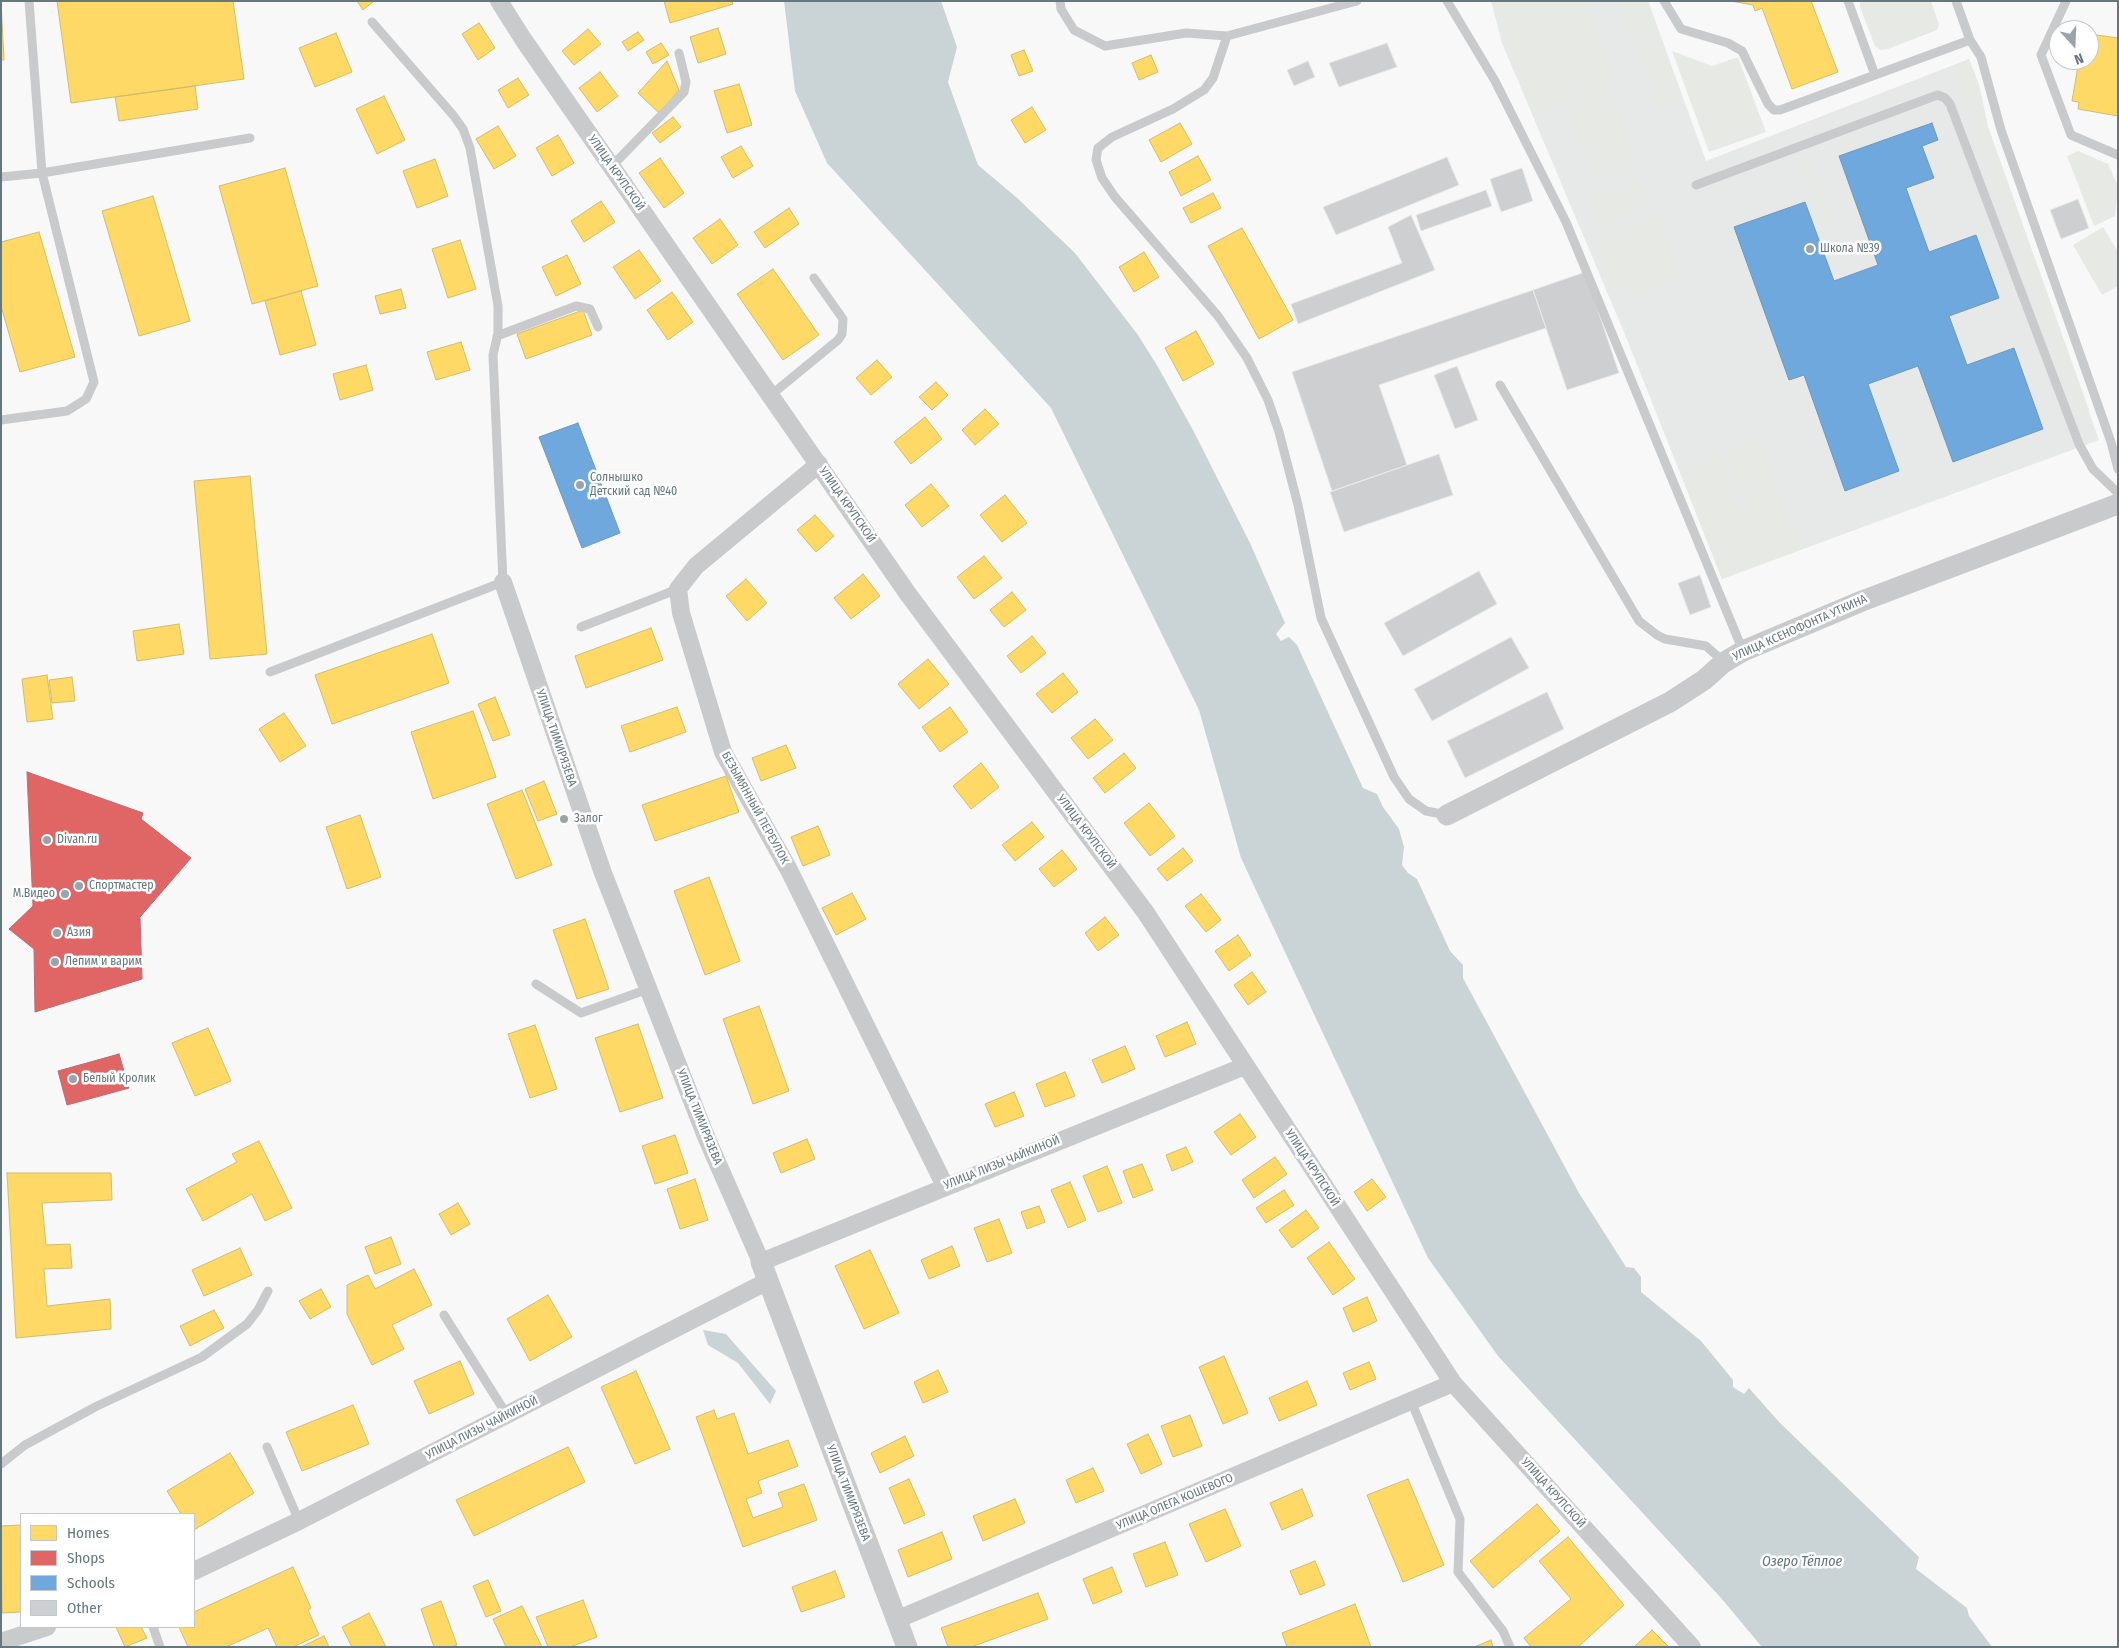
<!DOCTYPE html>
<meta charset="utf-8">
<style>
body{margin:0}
#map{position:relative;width:2119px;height:1648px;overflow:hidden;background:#f8f8f8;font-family:"Fira Sans Condensed",sans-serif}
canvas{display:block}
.frame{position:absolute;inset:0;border:2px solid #66777f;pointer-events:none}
.legend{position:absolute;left:20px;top:1513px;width:175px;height:115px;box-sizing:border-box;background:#fff;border:1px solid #c2c9cc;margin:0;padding:6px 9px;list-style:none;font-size:15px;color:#66777f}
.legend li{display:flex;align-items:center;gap:10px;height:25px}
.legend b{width:25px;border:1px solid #c2c9cc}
.north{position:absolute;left:2049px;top:20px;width:50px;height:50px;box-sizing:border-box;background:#fff;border:1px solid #c2c9cc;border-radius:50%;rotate:160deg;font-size:14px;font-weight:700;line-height:20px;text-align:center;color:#66777f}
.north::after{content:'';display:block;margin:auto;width:18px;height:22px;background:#99a4a9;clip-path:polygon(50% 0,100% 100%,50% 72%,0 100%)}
</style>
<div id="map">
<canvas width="2119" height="1648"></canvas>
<div class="frame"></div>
<ul class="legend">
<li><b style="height:14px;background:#ffd966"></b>Homes</li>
<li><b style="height:14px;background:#e06666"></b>Shops</li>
<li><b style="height:14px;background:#6fa8dc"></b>Schools</li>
<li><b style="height:14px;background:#cdcfd0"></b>Other</li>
</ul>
<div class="north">N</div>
</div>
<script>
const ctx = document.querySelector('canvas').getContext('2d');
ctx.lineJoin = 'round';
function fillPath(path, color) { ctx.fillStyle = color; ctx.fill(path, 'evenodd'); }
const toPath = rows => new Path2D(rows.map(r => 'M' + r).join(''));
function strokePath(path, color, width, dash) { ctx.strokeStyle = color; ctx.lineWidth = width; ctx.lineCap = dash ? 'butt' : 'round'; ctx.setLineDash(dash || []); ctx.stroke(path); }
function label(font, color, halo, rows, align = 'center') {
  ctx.font = font + ' "Fira Sans Condensed",sans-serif'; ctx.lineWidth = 5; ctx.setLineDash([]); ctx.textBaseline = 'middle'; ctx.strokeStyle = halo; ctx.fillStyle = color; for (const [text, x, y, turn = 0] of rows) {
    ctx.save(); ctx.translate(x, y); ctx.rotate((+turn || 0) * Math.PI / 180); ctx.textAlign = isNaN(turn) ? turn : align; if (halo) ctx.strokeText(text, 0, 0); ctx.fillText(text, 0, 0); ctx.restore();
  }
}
fillPath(toPath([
 [1491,1,1648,1,1706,161,1969,59,1979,85,1988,127,2099,440,1722,579,1626,337,1502,43]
]), '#e7e9e8');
fillPath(toPath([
 [1494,1,1585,1,1614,80,1534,109],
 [1620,1,1648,1,1682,97,1658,106],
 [1860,1,1931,1,1939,25,1937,30,1888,49,1880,50,1875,46,1860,7],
 [1672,51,1712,66,1738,57,1766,132,1709,152],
 [1969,59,1979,85,1988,127,2089,410,2078,414,1953,66],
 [1608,87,1636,164,1595,179,1566,102],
 [2078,151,2108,164,2118,186,2115,216,2094,226,2067,156],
 [1806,156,1832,227,1827,229,1801,158],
 [1639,178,1648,203,1599,221,1590,196],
 [1657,213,1680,276,1619,298,1595,235],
 [2103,227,2118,252,2118,286,2102,295,2073,245],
 [1757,436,1800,550,1722,579,1678,466,1719,450,1735,492,1729,495,1735,510,1752,505,1746,488,1741,490,1725,448]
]), '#e7e9e5');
fillPath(toPath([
 [784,1,941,1,957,47,948,82,978,165,1016,197,1075,253,1138,335,1158,367,1193,430,1250,543,1285,623,1276,634,1281,641,1289,637,1297,645,1363,788,1377,794,1383,807,1399,829,1404,847,1402,865,1408,873,1417,879,1450,951,1463,965,1463,978,1579,1193,1626,1267,1634,1268,1641,1277,1641,1292,1701,1341,1733,1380,1733,1387,1744,1394,1749,1388,1779,1422,1919,1557,1916,1569,1967,1608,1969,1616,1992,1647,1762,1647,1721,1598,1498,1356,1428,1258,1241,858,1199,710,1051,408,827,163,795,91],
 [703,1330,726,1334,776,1391,770,1404,738,1363,708,1345]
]), '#cad4d6');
const homes = toPath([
 [1,1,4,60,1,60,1,1],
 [57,1,233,1,244,79,71,103,57,1],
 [357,1,374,1,363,10,357,1],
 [664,1,732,1,733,4,670,23,664,1],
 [1731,1,1811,1,1838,72,1792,89,1762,8,1755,11,1753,5,1731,1],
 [479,23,495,48,478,60,462,34,479,23],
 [718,28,726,54,698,63,690,37,718,28],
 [588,29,601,44,574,65,562,51,588,29],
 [638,32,644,40,628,51,622,42,638,32],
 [336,33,352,72,315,87,299,48,336,33],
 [2090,34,2118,38,2118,116,2078,109,2079,102,2072,101,2079,60,2089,60,2090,34],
 [661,43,669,55,653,64,646,52,661,43],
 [1024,50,1033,71,1019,76,1011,55,1024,50],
 [1151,55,1158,72,1139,80,1132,63,1151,55],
 [667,61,679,90,659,113,638,93,667,61],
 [600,72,618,96,597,112,579,88,600,72],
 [518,78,529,95,508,108,498,90,518,78],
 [739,84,752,125,727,133,714,91,739,84],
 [195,86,198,109,119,121,115,97,195,86],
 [384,96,405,140,377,154,356,109,384,96],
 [1032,107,1046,130,1025,143,1011,120,1032,107],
 [673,117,681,127,660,143,652,133,673,117],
 [1180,123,1192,144,1161,162,1149,140,1180,123],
 [498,126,516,156,494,169,476,139,498,126],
 [558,135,574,163,552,176,536,148,558,135],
 [741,146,753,166,733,178,721,157,741,146],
 [1198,156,1211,180,1181,196,1169,172,1198,156],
 [660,158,684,193,664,208,639,173,660,158],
 [435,159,448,196,417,208,403,171,435,159],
 [285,168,318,286,252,304,219,186,285,168],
 [1213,193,1221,208,1191,223,1183,208,1213,193],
 [153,196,190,321,139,336,102,211,153,196],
 [601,201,615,222,584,242,571,221,601,201],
 [789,208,799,224,765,248,754,232,789,208],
 [720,219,738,245,712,264,693,238,720,219],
 [1242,228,1293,320,1259,339,1208,246,1242,228],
 [39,232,75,357,20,372,1,306,1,242,39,232],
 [460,240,476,289,448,298,432,249,460,240],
 [639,250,661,281,635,299,613,267,639,250],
 [1144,252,1159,277,1134,292,1119,267,1144,252],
 [567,255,581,284,556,296,542,267,567,255],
 [773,269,819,335,783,360,737,294,773,269],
 [401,289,406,308,380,314,375,296,401,289],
 [301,291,316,345,280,355,265,301,301,291],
 [672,292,693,322,668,340,647,310,672,292],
 [583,310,592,335,526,359,517,334,583,310],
 [1196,331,1214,364,1183,381,1165,348,1196,331],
 [461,342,470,370,436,380,427,352,461,342],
 [877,360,892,377,871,395,856,378,877,360],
 [366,365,373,390,340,400,333,374,366,365],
 [936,382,948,395,932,410,919,397,936,382],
 [985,409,999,424,975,445,962,430,985,409],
 [925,417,942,439,911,464,894,442,925,417],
 [250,476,267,654,210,659,194,481,250,476],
 [931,484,949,506,922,527,905,505,931,484],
 [1005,495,1027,523,1002,542,980,515,1005,495],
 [815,515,834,536,816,552,797,530,815,515],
 [984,556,1002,578,974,599,957,577,984,556],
 [863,574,880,596,851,619,834,598,863,574],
 [746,579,767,603,747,621,726,596,746,579],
 [1012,592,1026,610,1004,627,990,610,1012,592],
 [179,624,184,654,137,661,133,631,179,624],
 [651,628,663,660,586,688,575,656,651,628],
 [432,634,449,683,332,724,315,675,432,634],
 [1032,636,1046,653,1021,673,1007,656,1032,636],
 [928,659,949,684,919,709,898,684,928,659],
 [1063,673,1078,692,1052,713,1036,694,1063,673],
 [47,675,53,719,27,722,22,679,47,675],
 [72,677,75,701,52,703,49,680,72,677],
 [495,697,510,735,493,741,478,704,495,697],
 [677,707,686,732,630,752,621,726,677,707],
 [950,707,968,732,940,752,922,727,950,707],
 [473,711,496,777,433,799,411,732,473,711],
 [284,713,306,746,280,762,259,729,284,713],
 [1095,719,1113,740,1088,759,1071,738,1095,719],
 [786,745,796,768,761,781,752,758,786,745],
 [1124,753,1136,768,1105,793,1093,778,1124,753],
 [981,763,999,787,971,809,953,786,981,763],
 [726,776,739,812,655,841,642,805,726,776],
 [544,781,557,814,538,821,525,789,544,781],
 [522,790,552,865,516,879,487,804,522,790],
 [1149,803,1175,836,1150,856,1124,823,1149,803],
 [360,815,381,877,347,889,326,827,360,815],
 [1032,822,1044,837,1015,861,1002,845,1032,822],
 [818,826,830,855,803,866,791,837,818,826],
 [1183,848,1193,861,1167,881,1157,869,1183,848],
 [1062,850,1077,869,1054,887,1039,869,1062,850],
 [709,877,740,961,705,975,674,891,709,877],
 [852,893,866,919,836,935,822,908,852,893],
 [1201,894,1221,920,1206,932,1185,906,1201,894],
 [1105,917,1119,935,1098,951,1085,933,1105,917],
 [585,919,609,989,577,999,553,930,585,919],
 [1238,935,1251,955,1229,971,1215,951,1238,935],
 [1252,972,1266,992,1248,1005,1234,985,1252,972],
 [759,1006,789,1091,753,1104,723,1019,759,1006],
 [1187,1022,1196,1044,1165,1057,1156,1036,1187,1022],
 [638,1024,663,1098,620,1112,595,1038,638,1024],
 [535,1025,557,1089,530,1098,508,1034,535,1025],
 [208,1028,231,1081,195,1096,172,1043,208,1028],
 [1125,1046,1135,1069,1102,1083,1092,1060,1125,1046],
 [1065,1072,1075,1096,1045,1107,1036,1084,1065,1072],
 [1014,1092,1024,1116,995,1127,985,1104,1014,1092],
 [1240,1114,1256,1137,1231,1155,1214,1132,1240,1114],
 [675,1135,688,1173,655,1184,642,1146,675,1135],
 [807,1139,815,1159,781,1173,773,1153,807,1139],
 [259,1141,292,1208,265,1221,252,1194,203,1221,186,1189,237,1162,232,1154,259,1141],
 [1186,1147,1193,1162,1172,1171,1166,1155,1186,1147],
 [1275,1157,1287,1174,1254,1198,1242,1180,1275,1157],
 [1142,1164,1153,1190,1133,1198,1123,1171,1142,1164],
 [1107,1166,1122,1203,1098,1212,1083,1176,1107,1166],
 [7,1173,111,1173,112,1200,42,1203,46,1245,70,1244,72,1268,44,1269,47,1306,110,1299,111,1329,16,1338,7,1173],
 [695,1179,708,1220,680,1229,667,1189,695,1179],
 [1372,1179,1386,1197,1367,1211,1354,1192,1372,1179],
 [1070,1182,1086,1220,1068,1228,1051,1190,1070,1182],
 [1284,1190,1294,1205,1266,1223,1256,1208,1284,1190],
 [458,1203,470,1224,451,1235,439,1214,458,1203],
 [1039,1206,1045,1222,1027,1229,1021,1212,1039,1206],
 [1306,1210,1319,1228,1292,1248,1279,1230,1306,1210],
 [999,1219,1012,1253,987,1262,974,1228,999,1219],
 [391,1237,401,1264,375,1274,365,1247,391,1237],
 [1329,1242,1355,1279,1333,1295,1307,1258,1329,1242],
 [952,1246,960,1266,929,1279,921,1260,952,1246],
 [240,1248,252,1275,204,1296,192,1270,240,1248],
 [870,1250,899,1313,864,1329,835,1266,870,1250],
 [414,1269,432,1305,392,1325,404,1349,372,1365,347,1314,347,1285,368,1275,375,1289,414,1269],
 [321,1289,331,1307,310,1319,299,1301,321,1289],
 [548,1295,572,1337,530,1361,507,1319,548,1295],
 [1367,1297,1377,1321,1353,1332,1343,1308,1367,1297],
 [214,1310,224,1328,190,1346,180,1326,214,1310],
 [1224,1356,1248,1413,1223,1424,1199,1367,1224,1356],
 [460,1361,474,1394,429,1414,414,1381,460,1361],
 [1369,1362,1376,1379,1350,1390,1343,1373,1369,1362],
 [938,1370,948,1392,923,1403,914,1382,938,1370],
 [636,1371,670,1449,635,1464,601,1387,636,1371],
 [1307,1381,1317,1405,1279,1421,1269,1398,1307,1381],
 [353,1405,369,1444,302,1471,286,1432,353,1405],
 [714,1410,717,1419,734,1413,748,1454,788,1440,798,1466,758,1481,762,1493,746,1499,753,1518,783,1507,778,1493,804,1484,817,1520,743,1547,696,1417,714,1410],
 [1190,1415,1202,1446,1173,1457,1161,1426,1190,1415],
 [1148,1434,1162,1464,1141,1474,1127,1444,1148,1434],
 [905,1436,914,1456,880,1473,871,1453,905,1436],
 [568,1447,585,1482,474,1536,456,1500,568,1447],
 [230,1453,254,1493,194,1530,194,1514,181,1514,167,1491,230,1453],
 [1093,1468,1104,1491,1076,1503,1066,1480,1093,1468],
 [909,1479,925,1515,904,1524,889,1488,909,1479],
 [1408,1479,1444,1565,1403,1582,1367,1495,1408,1479],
 [1302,1489,1313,1516,1282,1530,1270,1503,1302,1489],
 [1015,1499,1025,1523,983,1541,973,1516,1015,1499],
 [1537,1504,1560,1531,1493,1588,1470,1561,1537,1504],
 [1225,1509,1241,1546,1206,1562,1189,1524,1225,1509],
 [21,1525,21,1612,2,1613,1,1526,21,1525],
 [942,1532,952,1559,908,1577,898,1550,942,1532],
 [1568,1537,1624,1605,1578,1647,1531,1647,1524,1638,1571,1599,1539,1561,1568,1537],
 [1165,1542,1178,1575,1146,1587,1133,1554,1165,1542],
 [1315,1561,1325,1585,1300,1595,1290,1571,1315,1561],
 [293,1567,311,1608,308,1610,319,1635,293,1647,277,1647,268,1628,226,1647,188,1647,179,1627,194,1627,194,1612,293,1567],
 [1112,1567,1122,1592,1093,1604,1083,1579,1112,1567],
 [835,1571,845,1597,801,1612,792,1587,835,1571],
 [488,1580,501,1611,486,1617,473,1586,488,1580],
 [1038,1593,1048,1619,971,1647,948,1647,941,1628,1038,1593],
 [583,1600,597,1637,570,1647,548,1647,536,1617,583,1600],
 [441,1601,457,1645,452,1647,434,1647,421,1609,441,1601],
 [1355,1604,1371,1647,1287,1647,1282,1633,1355,1604],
 [522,1606,542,1647,506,1647,493,1619,522,1606],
 [369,1613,386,1647,352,1647,342,1627,369,1613],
 [116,1627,141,1627,147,1638,125,1647,116,1627],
 [1652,1630,1669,1647,1634,1647,1652,1630],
 [324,1636,329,1647,301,1647,324,1636],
 [1491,1640,1493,1647,1474,1647,1491,1640]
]);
fillPath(homes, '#ffd966');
strokePath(homes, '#d1bc6e', 1);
const shops = toPath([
 [27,772,143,813,141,819,191,858,140,917,142,979,35,1012,34,949,9,929,33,906,27,772],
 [119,1054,129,1088,67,1105,58,1071,119,1054]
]);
fillPath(shops, '#e06666');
strokePath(shops, '#bb6b6e', 1);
const schools = toPath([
 [1932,123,1938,140,1922,146,1934,178,1906,188,1929,252,1976,235,1999,298,1949,316,1967,365,2014,348,2043,429,1953,462,1918,366,1868,384,1899,471,1845,491,1804,375,1789,380,1734,227,1805,202,1834,281,1878,265,1839,156,1932,123],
 [578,423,620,533,582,548,539,437,578,423]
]);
fillPath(schools, '#6fa8dc');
strokePath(schools, '#6c99c0', 1);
const building = toPath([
 [1387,43,1397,67,1339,87,1329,63,1387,43],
 [1308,61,1315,77,1294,86,1287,70,1308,61],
 [1447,157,1459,185,1336,235,1323,207,1447,157],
 [1522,168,1533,201,1501,212,1490,179,1522,168],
 [1486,190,1492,206,1421,231,1416,215,1486,190],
 [2078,199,2089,228,2061,239,2050,210,2078,199],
 [1411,215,1435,270,1298,324,1291,304,1402,263,1388,227,1411,215],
 [1585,272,1619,373,1567,390,1533,290,1585,272],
 [1533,290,1546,328,1379,385,1407,465,1332,491,1292,372,1533,290],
 [1457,366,1478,420,1455,429,1434,375,1457,366],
 [1439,454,1453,495,1344,532,1330,492,1439,454],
 [1479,571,1497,604,1403,656,1384,623,1479,571],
 [1700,575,1711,607,1690,615,1678,583,1700,575],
 [1511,637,1529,668,1432,721,1414,689,1511,637],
 [1547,692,1564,729,1465,778,1447,741,1547,692]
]);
fillPath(building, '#cdcfd0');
strokePath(building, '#e8e8e8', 1);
strokePath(toPath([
 [1060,1,1061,9,1074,30,1105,46,1186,33,1227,36,1357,1],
 [1447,1,1495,81,1566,222,1743,651],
 [1664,1,1681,29,1728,43,1742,51,1768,104,1774,110,1780,110,1970,40],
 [1848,1,1875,75],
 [1956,1,1970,40,1981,57,2001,130,2111,442,2118,469],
 [2066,1,2041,55,2071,135,2118,155],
 [1227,36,1213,78,1204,90,1173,109,1112,137,1098,148,1096,160,1102,178,1115,197,1218,316,1247,358,1268,400,1279,432,1298,505,1321,618,1394,777,1409,799,1426,811,1447,815],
 [612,166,684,92,686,82,679,53],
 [1,177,42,173,250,138],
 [1696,185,1932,97,1938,95,1945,98,1950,104,2079,444,2093,469,2118,493],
 [497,336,576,306,590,309,598,327],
 [1500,385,1639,621,1657,635,1665,639,1706,646,1724,662],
 [771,395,838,340,842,334,843,319,814,278],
 [1,420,67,411,86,399,94,382,42,173,29,1],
 [581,627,678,589],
 [270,672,503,582,493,355,498,333,498,306,470,148,463,129,453,115,372,22],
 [536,984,581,1013,648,989],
 [444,1315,507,1415],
 [1411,1401,1460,1519,1458,1572,1503,1631,1510,1647],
 [267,1447,299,1521],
 [1,1464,25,1445,97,1406,202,1357,247,1324,258,1310,268,1291],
 [153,1627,160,1647]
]), '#c9cacb', 9);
strokePath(toPath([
 [499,1,523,39,908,594,1146,913,1453,1383,1692,1647],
 [819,464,696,566,678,589,681,613,723,752,789,870,945,1186],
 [503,582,603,873,707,1139,761,1262,1245,1066],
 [194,1571,299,1521,768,1281],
 [896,1620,1453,1383],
 [1,1642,47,1627]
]), '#c9cacb', 18);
strokePath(toPath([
 [1447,815,1670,702,1704,680,1723,663,1743,651,1862,601,2118,504],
 [761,1262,907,1647]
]), '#c9cacb', 21);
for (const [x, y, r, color] of [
 [1810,249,5,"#99a4a9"],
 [580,485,5,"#99a4a9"],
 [564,819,5,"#99a4a9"],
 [47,840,5,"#99a4a9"],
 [79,886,5,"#99a4a9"],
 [65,894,5,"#99a4a9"],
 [57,933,5,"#99a4a9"],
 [55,962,5,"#99a4a9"],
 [73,1079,5,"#99a4a9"]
]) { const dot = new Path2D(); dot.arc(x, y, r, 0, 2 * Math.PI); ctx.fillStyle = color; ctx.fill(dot); strokePath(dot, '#fff', 2); }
label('12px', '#66777f', '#fff', [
 ["УЛИЦА КРУПСКОЙ",616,173,55],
 ["УЛИЦА КРУПСКОЙ",847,505,55],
 ["УЛИЦА КСЕНОФОНТА УТКИНА",1800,628,-24],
 ["УЛИЦА ТИМИРЯЗЕВА",556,738,71],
 ["БЕЗЫМЯННЫЙ ПЕРЕУЛОК",755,808,61],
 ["УЛИЦА КРУПСКОЙ",1086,832,53],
 ["УЛИЦА ТИМИРЯЗЕВА",699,1117,68],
 ["УЛИЦА ЛИЗЫ ЧАЙКИНОЙ",1002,1163,-22],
 ["УЛИЦА КРУПСКОЙ",1312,1168,57],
 ["УЛИЦА ЛИЗЫ ЧАЙКИНОЙ",482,1428,-27],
 ["УЛИЦА ТИМИРЯЗЕВА",848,1493,69],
 ["УЛИЦА КРУПСКОЙ",1553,1493,48],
 ["УЛИЦА ОЛЕГА КОШЕВОГО",1175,1502,-23]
]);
label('12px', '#66777f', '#fff', [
 ["Школа №39",1820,249],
 ["Солнышко",590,478],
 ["Детский сад №40",590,492],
 ["Залог",574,819],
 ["Divan.ru",57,840],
 ["Спортмастер",89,886],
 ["М.Видео",55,894,"right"],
 ["Азия",67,933],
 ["Лепим и варим",65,962],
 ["Белый Кролик",83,1079]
], 'left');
label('italic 14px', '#617579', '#fff', [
 ["Озеро Тёплое",1802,1562]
]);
</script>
